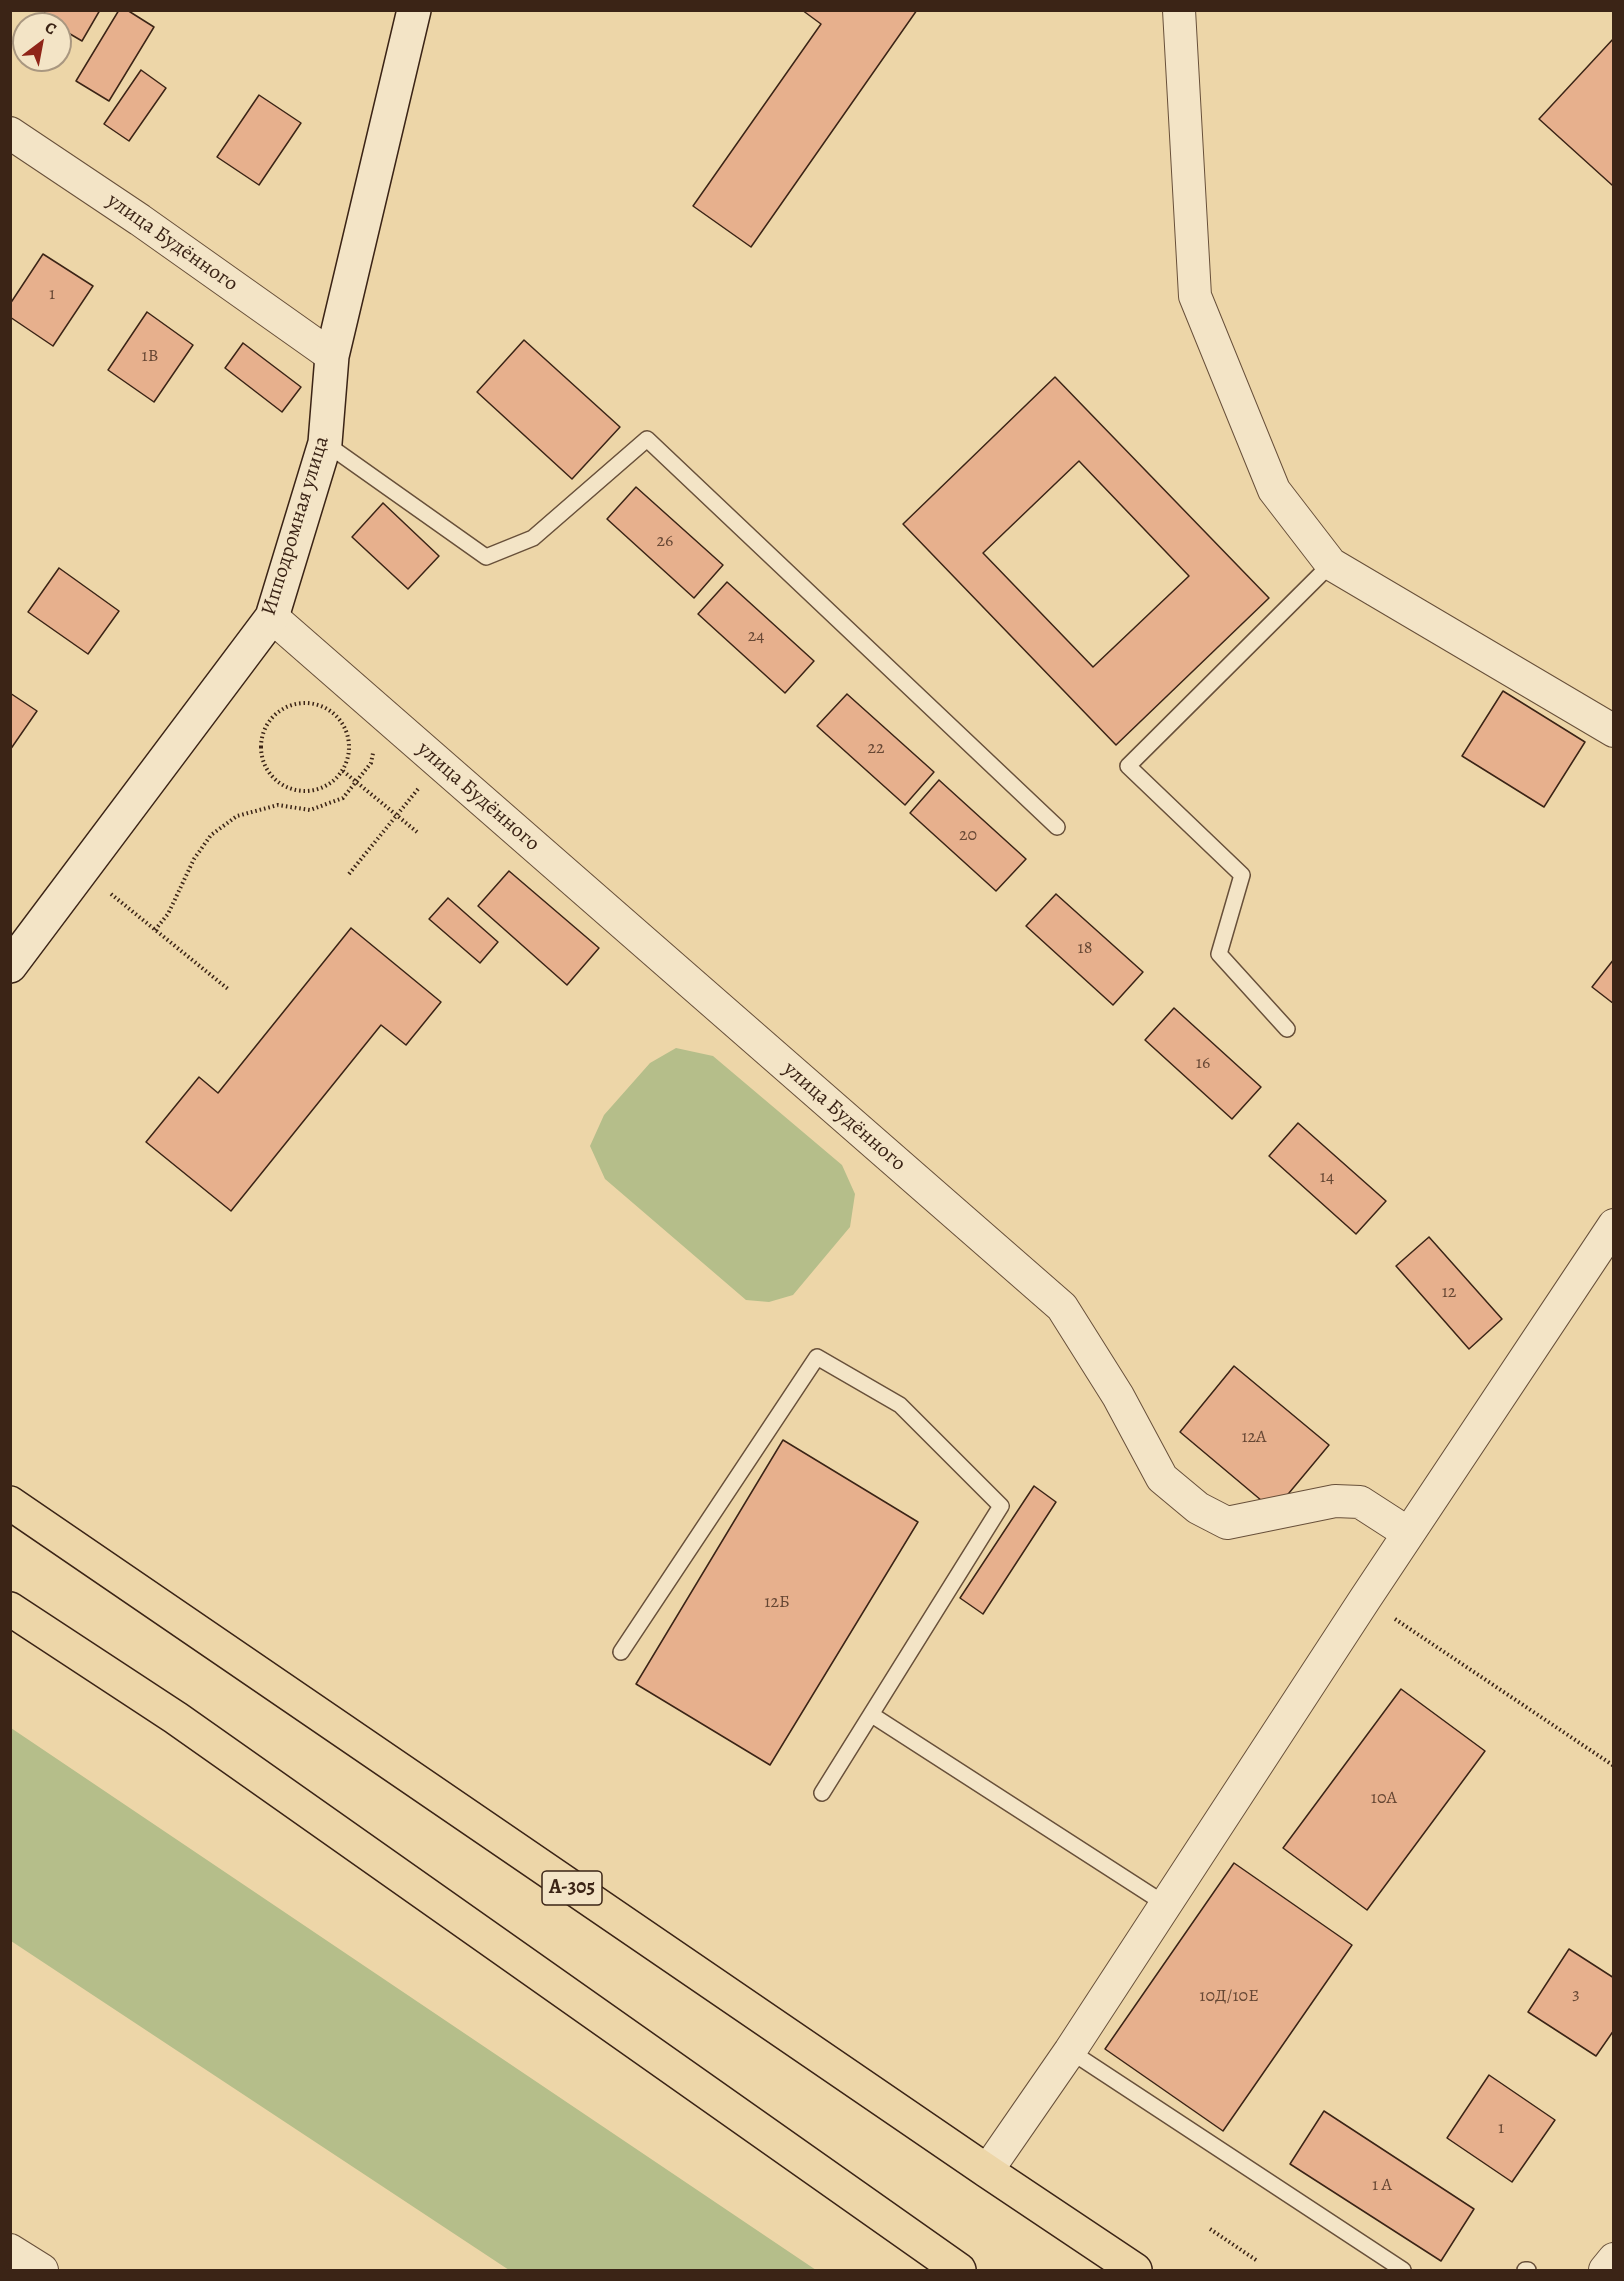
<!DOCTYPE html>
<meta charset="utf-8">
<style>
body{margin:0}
#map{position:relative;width:1624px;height:2281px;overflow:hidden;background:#edd6a8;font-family:Alegreya,serif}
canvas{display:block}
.frame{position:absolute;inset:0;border:12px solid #3b2416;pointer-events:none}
.north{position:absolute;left:12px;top:12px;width:60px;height:60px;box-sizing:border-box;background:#f3e4c6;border:2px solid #a99780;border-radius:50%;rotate:32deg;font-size:16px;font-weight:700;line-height:24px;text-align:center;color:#3b2416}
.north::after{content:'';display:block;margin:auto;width:21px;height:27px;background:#8f2418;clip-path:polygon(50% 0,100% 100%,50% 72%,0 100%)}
</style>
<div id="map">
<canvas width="1624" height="2281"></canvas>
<div class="frame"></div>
<div class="north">С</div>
</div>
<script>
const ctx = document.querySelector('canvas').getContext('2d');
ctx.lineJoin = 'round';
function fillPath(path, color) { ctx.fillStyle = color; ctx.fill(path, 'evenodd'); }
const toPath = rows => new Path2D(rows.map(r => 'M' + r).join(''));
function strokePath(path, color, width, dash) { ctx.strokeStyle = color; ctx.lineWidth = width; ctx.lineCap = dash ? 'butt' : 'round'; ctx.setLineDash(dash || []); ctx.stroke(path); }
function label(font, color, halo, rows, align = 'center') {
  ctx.font = font + ' Alegreya,serif'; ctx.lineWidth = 4.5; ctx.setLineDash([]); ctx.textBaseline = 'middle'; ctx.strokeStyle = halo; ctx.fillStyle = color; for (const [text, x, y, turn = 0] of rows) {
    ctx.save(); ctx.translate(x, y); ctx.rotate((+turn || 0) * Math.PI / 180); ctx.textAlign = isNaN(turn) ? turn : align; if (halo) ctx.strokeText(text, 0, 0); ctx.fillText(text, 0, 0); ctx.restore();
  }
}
fillPath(toPath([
 [676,1048,713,1056,842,1165,855,1194,850,1227,793,1295,769,1302,746,1300,605,1179,590,1146,604,1115,650,1063],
 [10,1728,11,1728,816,2270,509,2270,11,1941]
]), '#b5be8a');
const building = toPath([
 [46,10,100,10,82,41,60,28,60,24,54,24,42,17,46,10],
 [119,10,127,10,154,27,109,101,76,81,119,10],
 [802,10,917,10,751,247,693,206,821,24,802,10],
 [1614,38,1614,183,1612,185,1539,119,1614,38],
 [141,70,166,88,129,141,104,124,141,70],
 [259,95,301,123,259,185,217,157,259,95],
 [43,254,93,286,53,346,10,317,10,304,43,254],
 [147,312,193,345,154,402,108,370,147,312],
 [524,340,620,427,572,479,477,392,524,340],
 [243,343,301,387,282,412,225,368,243,343],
 [1055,377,1269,598,1116,745,903,524,1055,377],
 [1079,461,1189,576,1093,667,983,553,1079,461],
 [636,487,723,565,694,598,607,519,636,487],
 [383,503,439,556,408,589,352,537,383,503],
 [59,568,119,611,88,654,28,612,59,568],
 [727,582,814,661,785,693,698,614,727,582],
 [1503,691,1585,742,1544,807,1462,756,1503,691],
 [10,693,37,711,10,750,10,693],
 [847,694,934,772,905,805,817,726,847,694],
 [939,780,1026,859,996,891,910,813,939,780],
 [509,871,599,948,567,985,478,906,509,871],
 [1056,894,1143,972,1113,1005,1026,926,1056,894],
 [448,898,498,942,480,963,429,919,448,898],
 [351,928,441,1002,406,1045,381,1025,231,1211,146,1142,199,1077,218,1093,351,928],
 [1614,959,1614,1004,1592,987,1614,959],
 [1174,1008,1261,1087,1232,1119,1145,1040,1174,1008],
 [1298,1123,1386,1201,1356,1234,1269,1156,1298,1123],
 [1429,1237,1502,1319,1469,1349,1396,1266,1429,1237],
 [1234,1366,1329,1445,1274,1511,1180,1432,1234,1366],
 [783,1440,918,1522,770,1765,636,1684,783,1440],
 [1034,1486,1056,1502,983,1614,960,1598,1034,1486],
 [1401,1689,1485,1751,1367,1910,1283,1848,1401,1689],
 [1234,1863,1352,1945,1223,2131,1105,2049,1234,1863],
 [1569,1949,1614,1978,1614,2030,1596,2056,1528,2012,1569,1949],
 [1489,2075,1555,2120,1512,2182,1447,2138,1489,2075],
 [1324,2111,1474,2209,1441,2261,1290,2164,1324,2111]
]);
fillPath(building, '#e7b08d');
strokePath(building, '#3b2416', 1.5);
const lane = toPath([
 [325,443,486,557,533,538,647,439,1057,827],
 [1287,1029,1219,954,1242,875,1128,766,1331,564],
 [621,1652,817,1357,900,1405,1001,1506,822,1793],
 [872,1715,1165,1904],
 [1070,2051,1403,2270],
 [1525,2270,1528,2270]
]);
const street = toPath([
 [1179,10,1195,296,1274,490,1331,564,1614,731],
 [10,133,140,220,332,356],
 [272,617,1062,1307,1118,1396,1162,1478,1198,1508,1227,1523,1335,1501,1360,1502,1408,1533],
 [987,2171,1070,2051,1365,1599,1614,1225],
 [10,2250,42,2270],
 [1605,2270,1614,2259]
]);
const secondary = toPath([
 [10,966,272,617,325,443,332,356,414,10]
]);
const highway = toPath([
 [10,1503,987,2171,1135,2270],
 [10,1609,176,1718,959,2270]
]);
strokePath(lane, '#68503a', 18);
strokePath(street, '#68503a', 34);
strokePath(secondary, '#3b2416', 36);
strokePath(highway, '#3b2416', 36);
strokePath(toPath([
 '261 747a44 44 0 1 1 88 0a44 44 0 1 1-88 0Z',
 [343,771,417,832],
 [349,874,418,789],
 [111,894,228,989],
 [155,930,168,914,194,859,211,835,237,816,278,805,310,810,343,798,371,763,373,753],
 [1395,1619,1614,1766],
 [1210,2229,1256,2260]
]), '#3b2416', 4, [1.5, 3]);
strokePath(lane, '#f3e4c6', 15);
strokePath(street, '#f3e4c6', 32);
strokePath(secondary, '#f3e4c6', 33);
strokePath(highway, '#edd6a8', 33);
label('18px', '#664734', null, [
 ["1",52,295],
 ["1В",150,357],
 ["26",665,542],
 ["24",756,637],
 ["22",876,749],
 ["20",968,836],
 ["18",1085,949],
 ["16",1203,1064],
 ["14",1327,1178],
 ["12",1449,1293],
 ["12А",1254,1438],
 ["12Б",777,1603],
 ["10А",1384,1799],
 ["3",1576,1995],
 ["10Д/10Е",1229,1997],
 ["1",1501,2129],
 ["1 А",1382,2186]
]);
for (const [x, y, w] of [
 [572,1888,60]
]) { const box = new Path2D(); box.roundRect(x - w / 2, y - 17, w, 34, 4.5); ctx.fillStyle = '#f3e4c6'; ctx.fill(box); strokePath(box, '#3b2416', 1.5); }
label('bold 20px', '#3b2416', null, [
 ["А-305",572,1888]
]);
label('21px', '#3b2416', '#f3e4c6', [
 ["улица Будённого",172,243,35],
 ["Ипподромная улица",296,526,-73],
 ["улица Будённого",478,797,41],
 ["улица Будённого",844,1117,41]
]);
</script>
